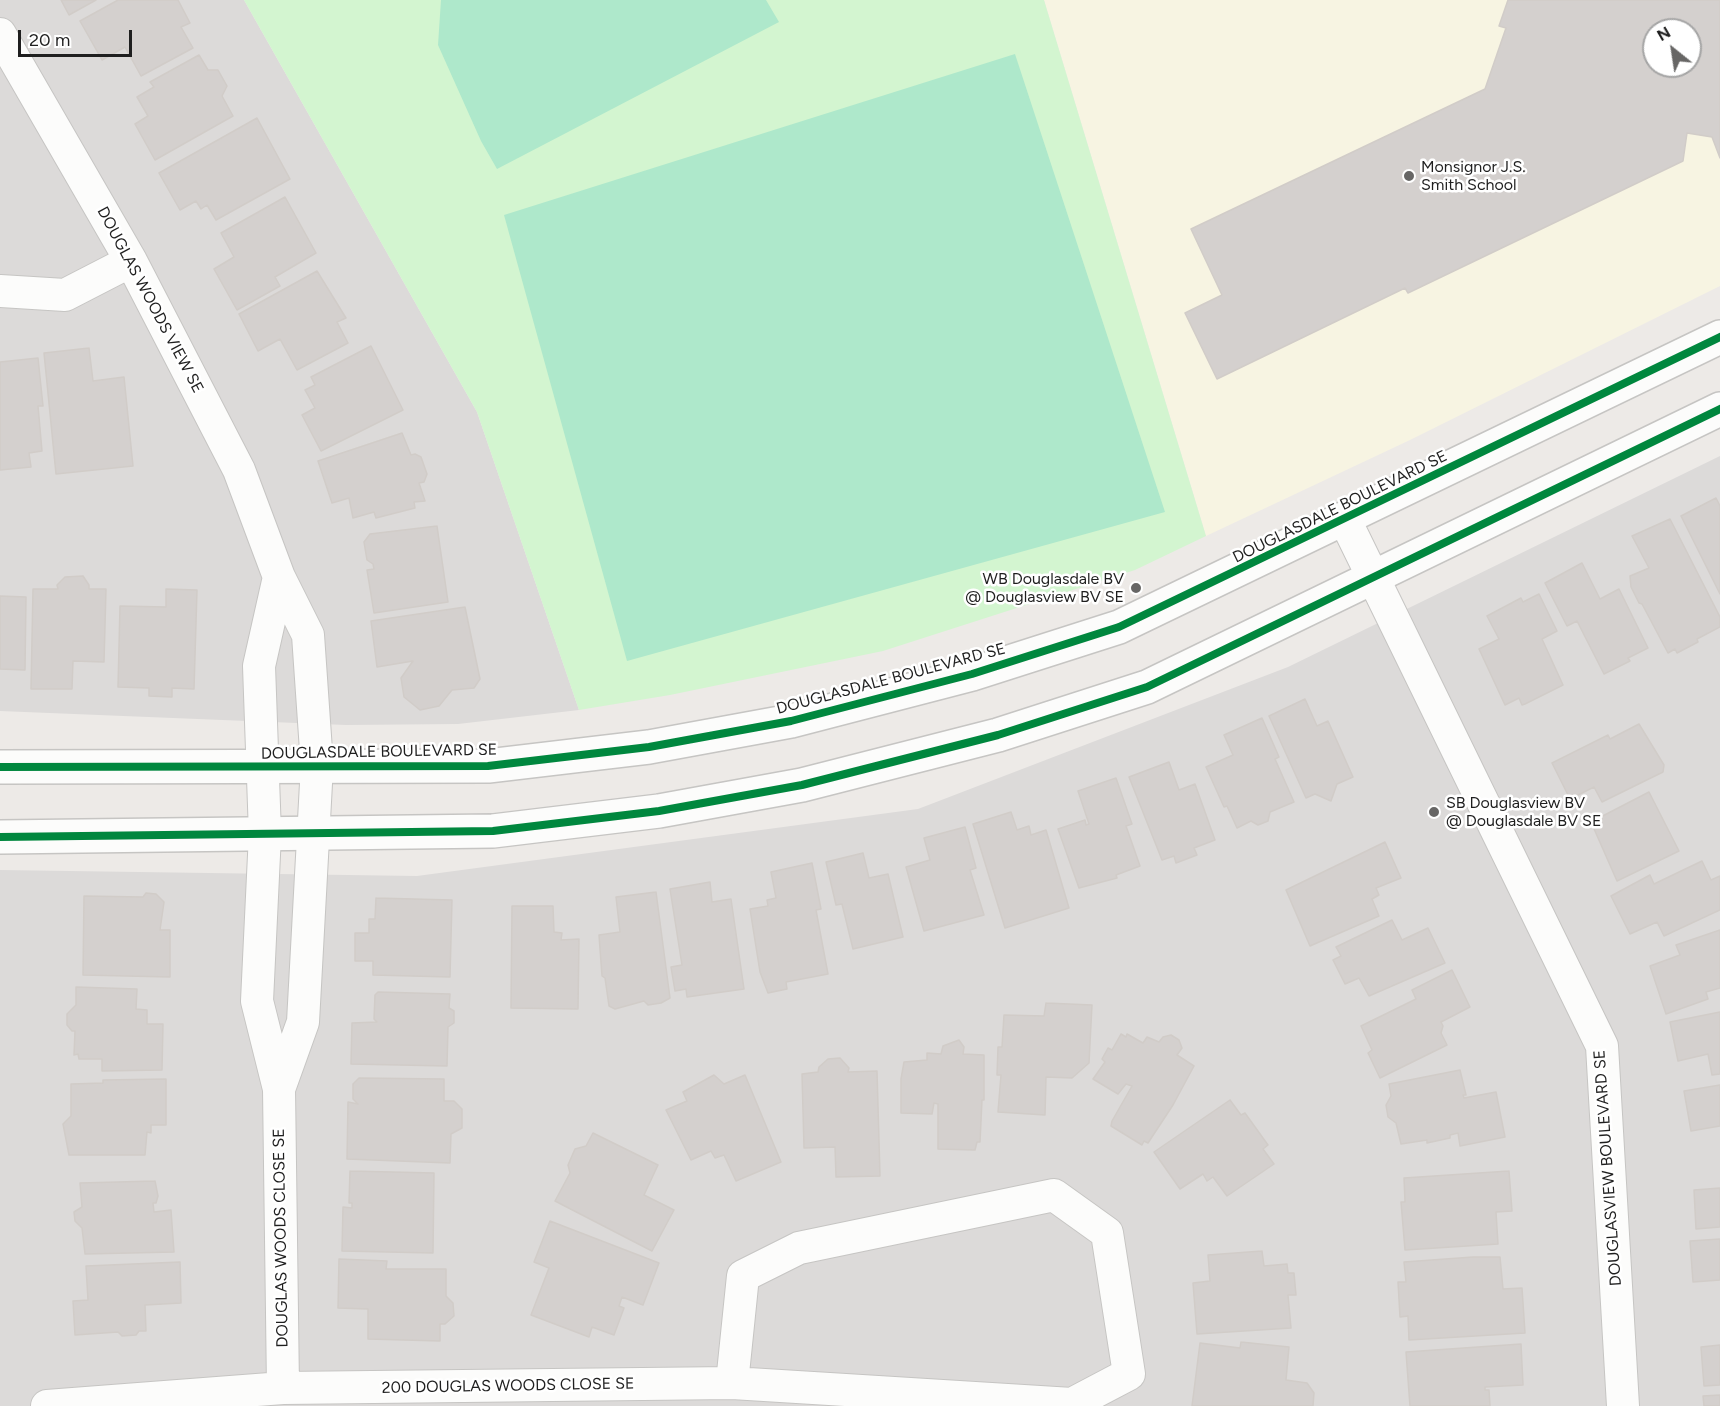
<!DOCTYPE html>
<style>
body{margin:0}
#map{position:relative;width:1720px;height:1406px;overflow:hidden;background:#edeae7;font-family:Figtree,sans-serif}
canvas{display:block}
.north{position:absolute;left:1642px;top:18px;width:60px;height:60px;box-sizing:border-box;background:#fff;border:2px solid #a5a5a5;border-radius:50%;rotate:330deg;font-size:16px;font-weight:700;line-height:24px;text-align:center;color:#1f1f1f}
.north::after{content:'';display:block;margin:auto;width:21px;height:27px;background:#676665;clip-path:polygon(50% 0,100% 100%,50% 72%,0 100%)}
.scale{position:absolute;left:18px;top:30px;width:114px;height:27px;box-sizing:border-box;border:3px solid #1f1f1f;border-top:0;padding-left:8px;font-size:18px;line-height:21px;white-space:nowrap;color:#1f1f1f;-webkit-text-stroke:4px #fff;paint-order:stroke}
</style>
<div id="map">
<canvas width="1720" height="1406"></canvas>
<div class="north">N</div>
<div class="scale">20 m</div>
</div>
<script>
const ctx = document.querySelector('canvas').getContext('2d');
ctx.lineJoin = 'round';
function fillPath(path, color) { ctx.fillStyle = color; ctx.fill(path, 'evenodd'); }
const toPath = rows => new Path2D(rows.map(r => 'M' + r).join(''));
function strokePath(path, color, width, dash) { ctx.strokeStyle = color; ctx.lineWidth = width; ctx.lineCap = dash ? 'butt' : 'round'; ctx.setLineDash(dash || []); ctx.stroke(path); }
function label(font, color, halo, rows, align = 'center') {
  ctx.font = font + ' Figtree,sans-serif'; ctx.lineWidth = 5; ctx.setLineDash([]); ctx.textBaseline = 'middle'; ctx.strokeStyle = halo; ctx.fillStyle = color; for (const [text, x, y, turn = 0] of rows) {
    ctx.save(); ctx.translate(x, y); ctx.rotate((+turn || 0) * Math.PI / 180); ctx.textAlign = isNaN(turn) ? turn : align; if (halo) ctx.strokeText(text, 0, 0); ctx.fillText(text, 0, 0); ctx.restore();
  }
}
fillPath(toPath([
 [0,0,244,0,477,412,579,710,458,724,346,725,0,711],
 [1720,456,1720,1406,0,1406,0,870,417,876,918,809,1288,667]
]), '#dcdad9');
fillPath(toPath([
 [1044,0,1720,0,1720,286,1410,440,1206,536],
 [1654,30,1690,30,1690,66,1654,66]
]), '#f7f4e2');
fillPath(toPath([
 [244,0,1044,0,1206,536,1135,570,883,651,670,695,579,710,477,412]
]), '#d3f5d0');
fillPath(toPath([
 [441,0,766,0,779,22,497,169,481,141,438,45],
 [1015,54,1165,512,627,661,504,215]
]), '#aee8cb');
const building = toPath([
 [61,0,96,0,69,15,61,0],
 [118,0,178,0,190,23,181,27,193,48,141,76,125,47,102,60,80,21,118,0],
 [1508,0,1720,0,1720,158,1712,137,1687,133,1683,161,1408,293,1405,288,1217,379,1185,313,1222,295,1191,229,1485,89,1506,28,1499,26,1508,0],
 [1654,30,1690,30,1690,66,1654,66,1654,30],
 [199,55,208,70,218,70,227,86,222,96,233,116,155,160,135,124,148,116,137,97,154,87,150,82,199,55],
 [257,118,290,179,216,220,207,205,201,209,196,201,180,210,159,173,257,118],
 [285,197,316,253,275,277,280,286,237,310,214,269,234,257,221,233,285,197],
 [317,271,346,318,337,322,348,343,297,370,280,339,258,351,239,314,317,271],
 [371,346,403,410,321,451,302,415,315,408,305,390,315,385,311,377,371,346],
 [89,348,93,381,124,377,133,466,56,474,44,353,89,348],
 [38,358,43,406,38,406,42,451,29,453,31,467,0,470,0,362,38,358],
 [402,433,411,455,415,454,421,457,427,474,424,482,419,483,425,501,414,502,415,508,376,518,374,512,353,518,349,498,332,503,318,461,402,433],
 [1716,498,1720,506,1720,594,1681,516,1716,498],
 [1670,519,1720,617,1720,627,1697,639,1698,642,1677,653,1675,649,1668,653,1642,604,1639,603,1631,587,1630,576,1649,568,1632,536,1670,519],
 [437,526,448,602,374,613,367,570,374,569,373,564,367,560,364,542,370,534,437,526],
 [1582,563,1600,599,1619,589,1648,648,1628,658,1630,661,1604,674,1577,621,1567,626,1545,583,1582,563],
 [83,576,89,585,89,589,106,589,104,662,73,661,72,689,31,689,33,589,58,589,57,585,65,577,83,576],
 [166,589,197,590,194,689,172,688,172,697,149,696,149,688,118,687,120,606,166,607,166,589],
 [1539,594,1557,631,1542,639,1563,685,1525,704,1522,705,1519,698,1505,705,1479,649,1499,639,1487,616,1521,598,1523,602,1539,594],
 [0,596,26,597,25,670,0,669,0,596],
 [465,607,480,679,474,688,452,690,439,706,420,710,404,697,401,678,413,661,377,667,371,621,465,607],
 [1305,699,1317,726,1328,721,1353,777,1337,784,1331,801,1315,794,1306,798,1269,716,1305,699],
 [1262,718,1279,757,1275,759,1294,802,1270,812,1268,821,1258,825,1251,821,1237,828,1227,806,1224,807,1206,767,1233,755,1224,735,1262,718],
 [1639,724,1664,765,1663,772,1602,802,1594,787,1570,799,1552,763,1608,735,1610,739,1639,724],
 [1169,762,1179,790,1195,784,1215,840,1194,848,1197,855,1176,863,1174,856,1162,860,1129,777,1169,762],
 [1116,778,1132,824,1126,826,1140,866,1116,875,1117,878,1079,888,1058,829,1085,820,1086,825,1089,824,1078,791,1116,778],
 [1649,792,1679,851,1617,881,1591,822,1649,792],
 [1011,812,1017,830,1029,826,1031,835,1046,830,1069,908,1005,928,973,824,1011,812],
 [965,827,976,868,970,870,984,915,924,931,906,867,930,860,924,838,965,827],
 [1385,842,1401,878,1376,888,1379,895,1372,899,1379,916,1310,946,1286,890,1385,842],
 [863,853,869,878,888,874,903,937,853,949,842,904,836,905,826,862,863,853],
 [1702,861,1711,880,1720,876,1720,910,1664,936,1657,922,1630,934,1611,896,1650,875,1654,884,1702,861],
 [812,863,821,909,816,910,828,974,786,982,787,989,768,993,760,972,750,909,768,906,767,900,776,898,771,872,812,863],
 [710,882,712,902,731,899,744,989,687,997,686,989,675,991,671,967,682,965,670,889,710,882],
 [656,892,670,998,661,1003,648,1005,644,1001,615,1009,609,1006,605,978,602,976,599,935,620,932,616,897,656,892],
 [146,893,156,894,164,902,160,930,170,930,170,977,83,975,84,896,143,897,146,893],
 [376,898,452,900,450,977,373,975,373,961,355,961,355,933,369,933,369,919,375,919,376,898],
 [512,906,553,906,554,932,562,933,561,940,579,939,578,1009,511,1008,512,906],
 [1392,920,1402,940,1428,928,1445,963,1369,996,1359,978,1345,984,1333,960,1341,956,1336,947,1392,920],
 [1720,930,1720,988,1706,992,1708,999,1666,1014,1650,966,1680,955,1676,945,1720,930],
 [1452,970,1470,1007,1441,1022,1443,1026,1441,1033,1447,1045,1380,1078,1368,1053,1372,1050,1361,1026,1416,999,1412,990,1452,970],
 [76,987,137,989,136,1009,147,1010,147,1024,163,1024,162,1070,102,1071,102,1059,79,1059,78,1054,74,1055,75,1031,72,1031,67,1025,67,1014,76,1005,76,987],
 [378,992,450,994,449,1008,454,1011,454,1023,448,1027,447,1066,351,1064,352,1023,377,1022,374,1019,375,995,378,992],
 [1046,1003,1092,1005,1089,1063,1072,1078,1046,1077,1045,1115,998,1112,1001,1075,997,1075,998,1047,1002,1047,1004,1015,1044,1016,1046,1003],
 [1720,1012,1720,1074,1712,1075,1708,1054,1678,1061,1670,1022,1720,1012],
 [1121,1034,1126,1037,1127,1034,1143,1043,1147,1037,1159,1042,1163,1037,1171,1035,1179,1040,1182,1048,1177,1055,1194,1066,1173,1105,1148,1143,1144,1141,1142,1145,1111,1126,1112,1121,1132,1086,1126,1084,1118,1094,1093,1079,1105,1062,1102,1059,1108,1048,1112,1050,1121,1034],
 [959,1040,964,1047,963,1054,984,1055,984,1100,982,1100,980,1142,977,1142,975,1150,938,1149,938,1104,934,1103,932,1114,901,1113,901,1079,904,1062,927,1060,927,1053,941,1054,943,1046,959,1040],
 [840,1058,849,1068,848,1072,877,1071,880,1176,836,1177,835,1147,804,1148,802,1074,818,1072,819,1067,828,1059,840,1058],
 [1460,1070,1466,1095,1463,1095,1464,1098,1496,1092,1505,1137,1460,1146,1458,1133,1450,1135,1450,1138,1427,1143,1427,1140,1401,1144,1396,1123,1388,1117,1386,1105,1391,1096,1389,1084,1460,1070],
 [714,1075,724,1084,745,1075,781,1162,736,1181,724,1155,715,1158,711,1151,691,1160,666,1110,687,1101,683,1092,714,1075],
 [359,1078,444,1079,444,1101,454,1101,462,1109,462,1128,451,1134,450,1163,347,1159,348,1102,358,1104,353,1099,353,1084,359,1078],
 [166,1079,166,1125,151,1125,151,1133,147,1132,145,1155,69,1155,63,1124,71,1116,71,1084,103,1083,103,1080,166,1079],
 [1720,1085,1720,1126,1691,1131,1684,1091,1720,1085],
 [1230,1100,1241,1115,1245,1113,1268,1145,1263,1149,1274,1164,1227,1196,1213,1177,1207,1181,1203,1174,1180,1189,1154,1152,1230,1100],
 [593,1133,658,1165,644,1195,674,1210,652,1251,555,1201,570,1173,568,1165,575,1149,586,1146,593,1133],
 [350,1171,434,1173,433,1253,342,1251,343,1207,352,1208,352,1203,349,1203,350,1171],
 [1509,1171,1512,1211,1496,1212,1498,1244,1405,1250,1401,1202,1405,1202,1404,1178,1509,1171],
 [155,1181,158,1196,156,1203,153,1203,154,1212,171,1210,174,1252,85,1254,82,1228,75,1221,74,1212,82,1207,80,1183,155,1181],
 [1720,1188,1720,1227,1696,1229,1694,1190,1720,1188],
 [550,1221,659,1263,643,1305,622,1297,619,1306,624,1308,614,1335,592,1327,589,1337,531,1315,549,1268,534,1262,550,1221],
 [1720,1239,1720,1280,1693,1282,1690,1241,1720,1239],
 [1262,1251,1264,1266,1287,1264,1288,1273,1294,1273,1296,1295,1288,1295,1291,1328,1197,1334,1193,1283,1210,1281,1208,1255,1262,1251],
 [1473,1257,1500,1257,1503,1289,1522,1288,1525,1333,1409,1340,1408,1316,1400,1317,1398,1282,1406,1282,1404,1262,1473,1257],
 [339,1259,387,1261,386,1269,446,1269,446,1296,453,1303,454,1316,445,1324,440,1324,440,1341,368,1339,368,1309,338,1308,339,1259],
 [180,1262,181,1303,145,1305,146,1331,139,1331,136,1335,122,1336,118,1332,75,1335,73,1301,88,1300,86,1266,180,1262],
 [1241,1342,1289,1347,1286,1380,1307,1383,1314,1393,1313,1406,1192,1406,1200,1343,1240,1348,1241,1342],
 [1521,1344,1523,1385,1485,1387,1485,1390,1489,1390,1490,1406,1410,1406,1406,1352,1521,1344],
 [1720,1345,1720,1385,1704,1386,1701,1347,1720,1345],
 [1720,1395,1720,1406,1704,1406,1703,1396,1720,1395]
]);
fillPath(building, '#d4d0ce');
strokePath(building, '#d1ccc8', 1.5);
const minor = toPath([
 [0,34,131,261,239,470,279,577,308,635,317,765,303,1022,279,1089],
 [0,291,65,295,131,261],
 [1345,520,1602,1046,1623,1406],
 [279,577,259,666,265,834,257,1001,279,1089,283,1388],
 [47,1406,283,1388,732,1383,1072,1404,1129,1374,1107,1233,1054,1195,799,1248,743,1276,732,1383]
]);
const tertiary = toPath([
 [0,767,488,766,649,747,791,721,972,674,1119,627,1720,337],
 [0,837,493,831,659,811,802,785,998,735,1147,687,1720,409]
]);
strokePath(minor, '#c6c5c3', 34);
strokePath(tertiary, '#c6c5c3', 36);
strokePath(minor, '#fcfcfb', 32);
strokePath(tertiary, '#fcfcfb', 33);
strokePath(toPath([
 [0,767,488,766,649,747,791,721,972,674,1119,627,1720,337],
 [0,837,493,831,659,811,802,785,998,735,1147,687,1720,409]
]), '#00873e', 8);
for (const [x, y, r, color] of [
 [1409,176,6,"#676665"],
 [1136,588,6,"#676665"],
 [1434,812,6,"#676665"]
]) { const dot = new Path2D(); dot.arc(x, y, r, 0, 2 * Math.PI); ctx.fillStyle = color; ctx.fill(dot); strokePath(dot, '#fff', 2); }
label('16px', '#1f1f1f', '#fff', [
 ["Monsignor J.S.",1421,167],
 ["Smith School",1421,185],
 ["WB Douglasdale BV",1124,579,"right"],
 ["@ Douglasview BV SE",1124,597,"right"],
 ["SB Douglasview BV",1446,803],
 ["@ Douglasdale BV SE",1446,821]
], 'left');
label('16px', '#1f1f1f', '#fff', [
 ["DOUGLAS WOODS VIEW SE",150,300,62],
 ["DOUGLASDALE BOULEVARD SE",1340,507,-26],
 ["DOUGLASDALE BOULEVARD SE",891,679,-15],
 ["DOUGLASDALE BOULEVARD SE",379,752,-1],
 ["DOUGLASVIEW BOULEVARD SE",1608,1168,-94],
 ["DOUGLAS WOODS CLOSE SE",281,1238,-91],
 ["200 DOUGLAS WOODS CLOSE SE",508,1386,-1]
]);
</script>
